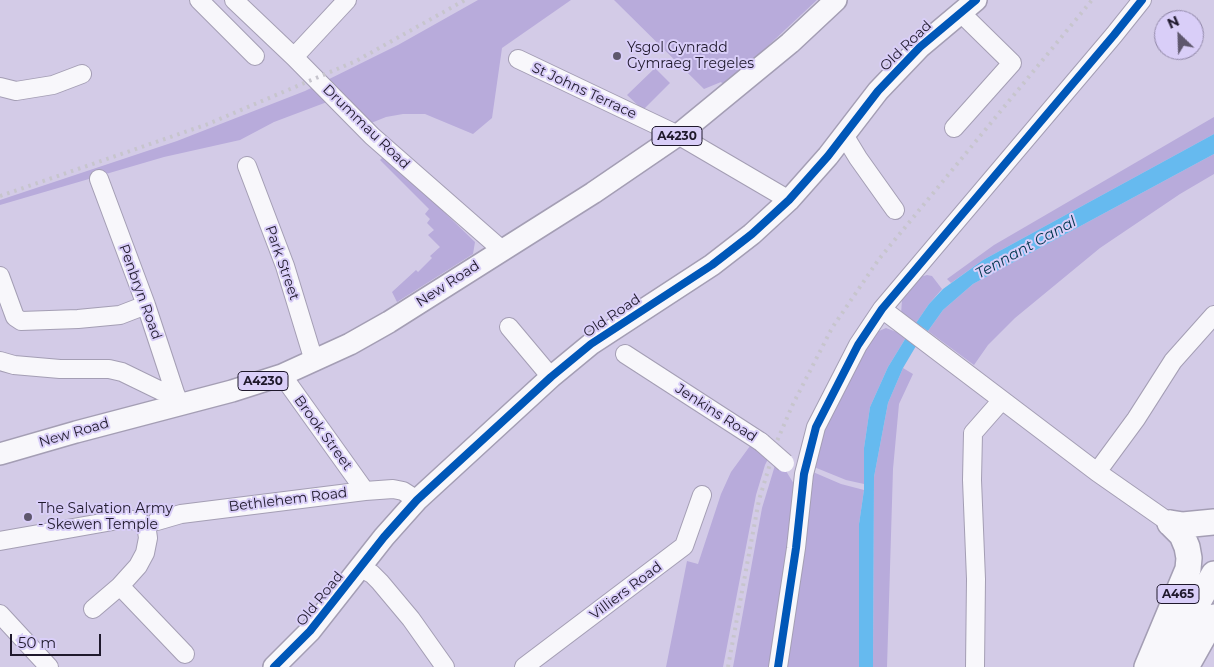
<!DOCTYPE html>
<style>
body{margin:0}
#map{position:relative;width:1214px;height:667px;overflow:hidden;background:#d3cbe7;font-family:Montserrat,sans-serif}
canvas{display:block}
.north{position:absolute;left:1154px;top:10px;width:50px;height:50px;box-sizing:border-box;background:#d9cef8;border:1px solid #8f86a6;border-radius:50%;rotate:336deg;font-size:14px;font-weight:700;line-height:20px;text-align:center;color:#1f192c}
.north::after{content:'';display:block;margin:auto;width:18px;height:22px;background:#5e576d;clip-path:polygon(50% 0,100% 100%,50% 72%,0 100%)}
.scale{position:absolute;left:10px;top:634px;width:91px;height:22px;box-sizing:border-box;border:2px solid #1f192c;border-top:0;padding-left:6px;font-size:15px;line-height:18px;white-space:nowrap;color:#1f192c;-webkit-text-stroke:4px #d9cef8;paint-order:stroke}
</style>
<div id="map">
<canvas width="1214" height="667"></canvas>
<div class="north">N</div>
<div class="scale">50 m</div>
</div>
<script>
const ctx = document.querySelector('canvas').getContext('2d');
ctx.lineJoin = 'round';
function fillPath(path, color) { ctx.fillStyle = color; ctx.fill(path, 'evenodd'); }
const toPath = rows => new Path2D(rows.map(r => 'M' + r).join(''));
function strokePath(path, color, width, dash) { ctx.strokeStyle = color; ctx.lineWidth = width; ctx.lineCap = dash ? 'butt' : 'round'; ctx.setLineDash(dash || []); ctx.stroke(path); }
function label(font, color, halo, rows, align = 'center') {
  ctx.font = font + ' Montserrat,sans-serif'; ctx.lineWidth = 4; ctx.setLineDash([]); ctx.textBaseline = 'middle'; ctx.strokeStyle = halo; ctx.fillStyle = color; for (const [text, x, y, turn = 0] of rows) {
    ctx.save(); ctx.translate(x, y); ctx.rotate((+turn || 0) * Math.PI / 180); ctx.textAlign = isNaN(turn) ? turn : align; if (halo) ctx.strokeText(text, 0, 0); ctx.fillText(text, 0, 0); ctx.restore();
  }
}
fillPath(toPath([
 [478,0,571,0,502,48,492,118,473,134,425,114,403,114,386,117,371,123,343,96,274,122,240,140,164,157,0,205,0,200,177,141,305,91,398,45],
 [614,0,817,0,725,86,721,82,704,89],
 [655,68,670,83,643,110,627,95],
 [1214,117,1214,134,983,260,951,283,947,279,994,245],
 [1214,154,1214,174,1180,194,1100,248,1015,318,988,345,974,365,928,331,943,310,973,284],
 [385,155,475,242,473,254,397,302,392,292,416,270,418,272,432,258,430,256,440,247,428,235,434,230,427,223,430,219,425,214,429,209,380,160],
 [927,275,932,276,942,289,929,304,916,323,901,314,902,300,907,292,920,277],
 [886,328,907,336,888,367,870,407,864,448,864,484,846,480,814,467,820,437,872,334],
 [903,368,913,374,899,404,893,469,887,667,873,667,874,477,888,403],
 [750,446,757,447,769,457,765,465,756,495,723,667,666,667,687,561,698,564,721,494,731,472],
 [776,462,786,471,794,484,796,502,770,667,733,667,762,508],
 [813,472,841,484,864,490,859,524,859,667,786,667]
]), '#b8abdb');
fillPath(toPath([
 [1214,134,1214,154,973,284,943,310,928,331,916,323,929,304,943,289,983,260],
 [907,336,916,346,903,368,888,403,874,477,873,667,859,667,859,524,864,490,864,448,870,407,888,367]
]), '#66baef');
const minor = toPath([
 [199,0,255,56],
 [234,0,294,57,372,136,502,250],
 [294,57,347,0],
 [518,59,678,135,789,200],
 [0,87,16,91,53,85,82,74],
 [954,128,1012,63,960,12],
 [844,135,858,158,895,210],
 [247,166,285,266,314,361],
 [99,179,146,305,179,405],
 [0,276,15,317,21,321,78,319,120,315,146,305],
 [882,309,1097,472,1170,523],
 [509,327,551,377],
 [625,354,761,442],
 [0,361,14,365,60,369,109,369,122,372,159,390,176,395],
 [282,375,365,491],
 [1097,472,1136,419,1173,361,1214,315],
 [157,521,181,514,365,491,393,489,403,491,417,500],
 [0,541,124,519,139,521,144,525,147,531,148,538,145,553,138,566,120,586,185,654],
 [361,568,372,574,380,582,411,619,445,667],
 [93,609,120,586],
 [0,614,49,667],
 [524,667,684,546,702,495],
 [778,667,796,548,804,474,816,427,858,345,882,309,1114,35,1142,0],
 [975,667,976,579,972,480,973,433,1002,400]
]);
const major = toPath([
 [0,454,76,432,232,391,282,375,350,344,389,322,593,193,678,135,790,43,836,0],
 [274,667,310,631,384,537,417,500,551,377,591,344,712,265,752,234,789,200,828,156,878,91,920,47,976,0]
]);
const highway = toPath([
 [1170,523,1183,525,1214,522],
 [1163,663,1214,574],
 [1147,667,1188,569,1189,558,1187,547,1182,535,1170,523],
 [1186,667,1214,617]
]);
strokePath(minor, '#a49eb4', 20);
strokePath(major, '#a49eb4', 24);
strokePath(highway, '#a49eb4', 28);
strokePath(minor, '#f8f7fb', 18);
strokePath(major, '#f8f7fb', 21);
strokePath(highway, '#f8f7fb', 25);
strokePath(toPath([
 [0,196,208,124,356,61,465,0],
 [728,667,759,500,777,441,793,404,832,328,879,259,1092,0]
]), '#c7c5cd', 4, [2.5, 5]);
const minorBridge = toPath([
 [761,442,785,463]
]);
strokePath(minorBridge, '#a49eb4', 20, []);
strokePath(minorBridge, '#f8f7fb', 18);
strokePath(toPath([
 [274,667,310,631,384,537,417,500,551,377,591,344,712,265,752,234,789,200,828,156,878,91,920,47,976,0],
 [778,667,796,548,804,474,816,427,858,345,882,309,1114,35,1142,0]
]), '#0057b8', 8);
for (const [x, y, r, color] of [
 [617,56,5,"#5e576d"],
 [28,517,5,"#5e576d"]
]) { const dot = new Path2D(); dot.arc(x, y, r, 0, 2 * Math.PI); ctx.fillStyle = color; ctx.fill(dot); strokePath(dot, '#d9cef8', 2); }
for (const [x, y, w] of [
 [677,136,50],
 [263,381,50],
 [1178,594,42]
]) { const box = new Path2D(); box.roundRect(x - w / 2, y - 9.5, w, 19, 4); ctx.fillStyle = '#d9cef8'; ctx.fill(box); strokePath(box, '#1f192c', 1); }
label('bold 12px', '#1f192c', null, [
 ["A4230",677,136],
 ["A4230",263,381],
 ["A465",1178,594]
]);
label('14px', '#1f192c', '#d9cef8', [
 ["Old Road",906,46,-44],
 ["St Johns Terrace",584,91,25],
 ["Drummau Road",366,127,44],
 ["Park Street",282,263,71],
 ["New Road",448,284,-33],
 ["Penbryn Road",140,292,70],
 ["Old Road",612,316,-34],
 ["Jenkins Road",716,413,33],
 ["New Road",74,433,-16],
 ["Brook Street",323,433,54],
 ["Bethlehem Road",288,500,-7],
 ["Villiers Road",626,591,-37],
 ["Old Road",320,599,-51]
]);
label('14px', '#1f192c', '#d9cef8', [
 ["Ysgol Gynradd",627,48],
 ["Gymraeg Tregeles",627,64],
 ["The Salvation Army",38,509],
 ["- Skewen Temple",38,525]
], 'left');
label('italic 15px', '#01364f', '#d9cef8', [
 ["Tennant Canal",1026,248,-29]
]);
</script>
